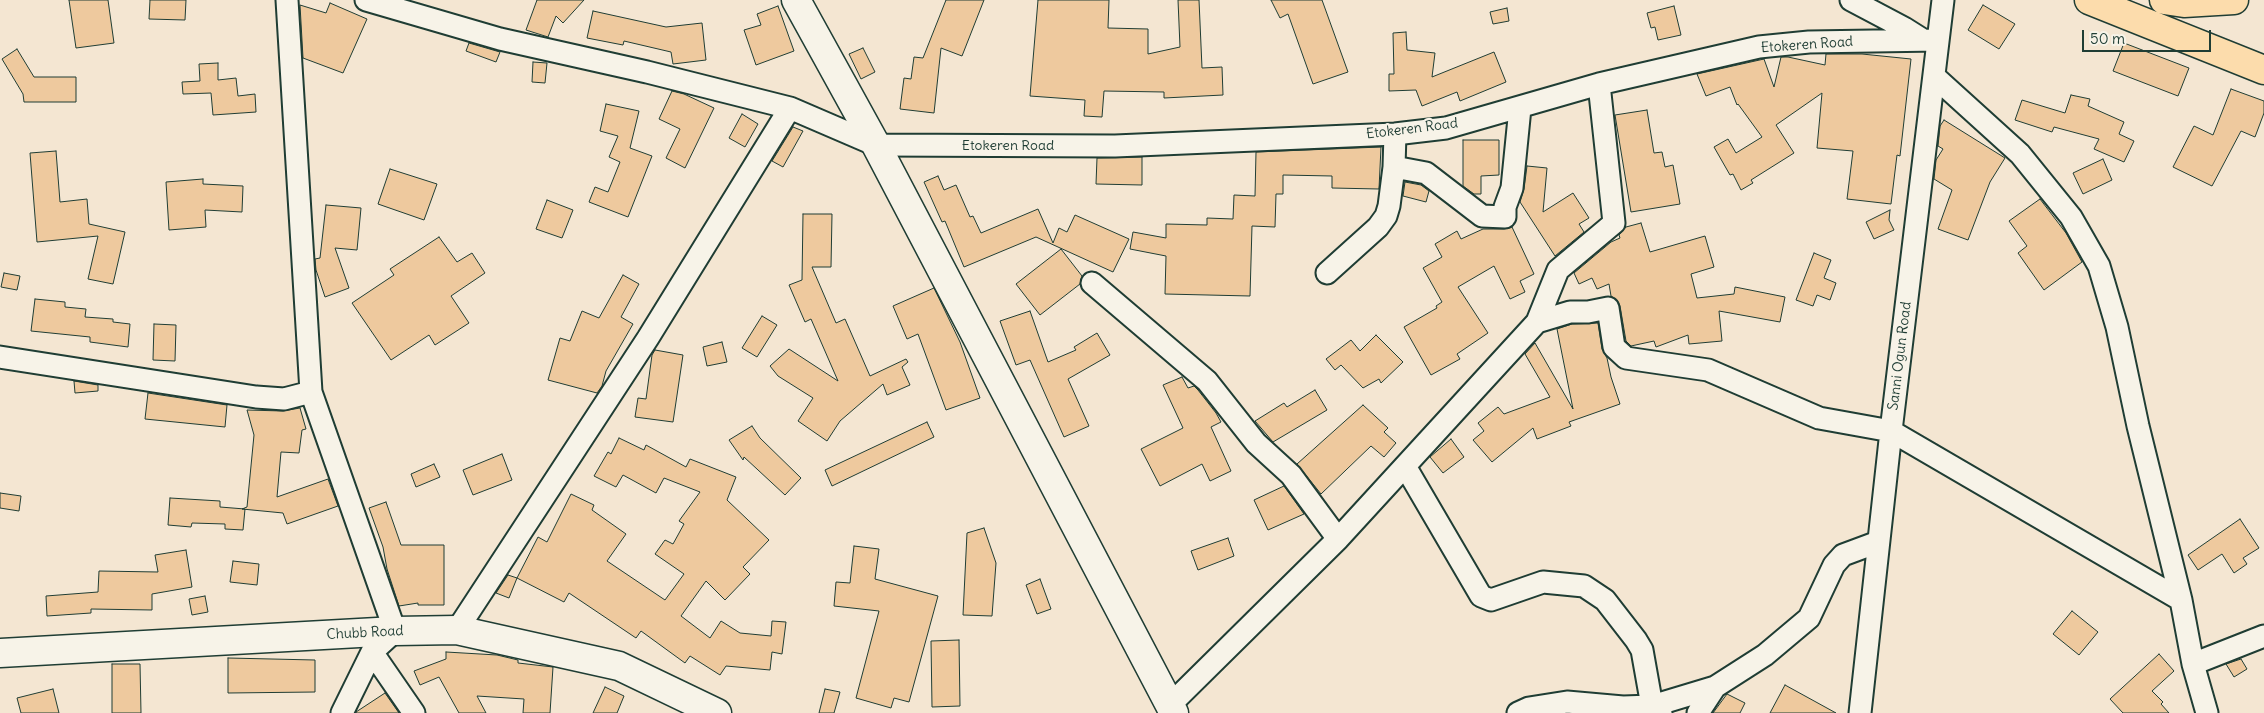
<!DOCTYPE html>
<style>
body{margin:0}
#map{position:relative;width:2264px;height:713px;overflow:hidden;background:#f4e6d2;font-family:Delius,sans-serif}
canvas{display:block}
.scale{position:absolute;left:2082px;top:30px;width:129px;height:22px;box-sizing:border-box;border:2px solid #1f3d34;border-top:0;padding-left:6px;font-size:15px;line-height:18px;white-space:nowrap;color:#1f3d34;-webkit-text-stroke:4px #f7f3e8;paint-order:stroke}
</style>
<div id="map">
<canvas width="2264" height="713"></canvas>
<div class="scale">50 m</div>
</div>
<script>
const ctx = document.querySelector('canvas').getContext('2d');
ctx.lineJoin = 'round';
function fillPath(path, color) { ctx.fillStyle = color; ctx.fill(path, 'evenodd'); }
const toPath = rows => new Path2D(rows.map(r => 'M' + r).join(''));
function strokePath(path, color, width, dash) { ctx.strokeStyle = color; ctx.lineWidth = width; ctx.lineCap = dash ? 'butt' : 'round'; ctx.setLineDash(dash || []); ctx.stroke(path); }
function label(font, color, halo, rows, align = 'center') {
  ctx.font = font + ' Delius,sans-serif'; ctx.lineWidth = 4.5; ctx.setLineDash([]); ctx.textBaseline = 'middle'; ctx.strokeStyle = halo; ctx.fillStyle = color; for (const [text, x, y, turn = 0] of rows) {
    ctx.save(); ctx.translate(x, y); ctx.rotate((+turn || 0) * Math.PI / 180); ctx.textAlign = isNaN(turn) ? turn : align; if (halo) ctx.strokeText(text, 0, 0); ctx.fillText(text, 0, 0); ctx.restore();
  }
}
const building = toPath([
 [69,0,108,0,114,43,76,48,69,0],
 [150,0,186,0,185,20,149,19,150,0],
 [537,0,584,0,563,23,556,16,548,37,526,30,537,0],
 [946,0,984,0,962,56,941,48,934,113,900,109,904,78,911,79,914,57,923,58,946,0],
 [1038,0,1109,0,1108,28,1148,29,1148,54,1180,47,1178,0,1199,0,1202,68,1222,67,1223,95,1164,98,1164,92,1104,91,1102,117,1084,116,1085,100,1030,96,1038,0],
 [1271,0,1322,0,1348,72,1313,84,1288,14,1280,18,1271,0],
 [330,3,367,19,343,73,303,58,300,5,326,13,330,3],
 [1983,5,2015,24,1999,49,1968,30,1983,5],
 [778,6,794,51,756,65,744,30,761,25,757,14,778,6],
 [1674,6,1681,35,1658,40,1655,27,1651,28,1647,13,1674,6],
 [1507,8,1509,21,1493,24,1490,12,1507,8],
 [593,11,666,27,702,23,706,60,673,64,671,52,624,41,623,45,587,38,593,11],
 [1406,32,1407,50,1435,53,1432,77,1494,52,1506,82,1460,101,1457,92,1422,106,1416,90,1389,91,1389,74,1394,74,1393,33,1406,32],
 [469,43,500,52,496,62,466,51,469,43],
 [2124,43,2189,68,2178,96,2113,71,2124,43],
 [863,48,875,72,861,79,849,54,863,48],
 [17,49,34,77,76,77,76,102,24,102,23,94,2,59,17,49],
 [1826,54,1862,54,1911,59,1900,156,1897,155,1891,204,1847,199,1853,151,1817,148,1822,93,1776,125,1794,153,1751,180,1753,183,1741,190,1733,174,1730,175,1714,147,1728,139,1736,153,1762,137,1738,104,1737,105,1730,87,1706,96,1697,74,1764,59,1774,87,1781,57,1788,57,1825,65,1826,54],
 [533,62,547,63,545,83,532,82,533,62],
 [218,63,218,80,236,78,238,96,255,94,256,112,213,115,211,93,183,94,182,82,200,81,199,64,218,63],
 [2231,89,2264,101,2264,113,2255,137,2241,131,2212,186,2173,167,2194,126,2213,135,2231,89],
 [672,91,684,94,714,108,685,168,666,158,680,129,659,119,672,91],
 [2071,95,2090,99,2088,106,2124,122,2119,134,2134,141,2124,162,2094,149,2099,139,2054,127,2052,132,2015,120,2022,100,2065,113,2071,95],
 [606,104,639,111,630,148,652,156,628,217,589,202,595,187,608,192,620,162,609,157,618,136,600,131,606,104],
 [1647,110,1654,153,1662,152,1665,167,1673,165,1680,204,1631,212,1615,115,1647,110],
 [742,114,758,124,745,147,729,138,742,114],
 [1944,120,2005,158,1990,182,1968,240,1938,229,1952,190,1934,179,1936,160,1943,149,1938,146,1940,126,1944,120],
 [793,127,803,131,783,167,772,161,793,127],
 [1463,140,1499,140,1499,175,1481,176,1481,194,1474,194,1463,186,1463,140],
 [1381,147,1379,189,1332,188,1332,176,1283,175,1283,194,1276,194,1275,227,1252,226,1250,296,1165,294,1166,256,1130,249,1133,232,1166,238,1166,224,1207,225,1207,218,1233,219,1234,195,1255,196,1256,152,1381,147],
 [56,151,60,202,87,199,89,224,125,232,113,284,88,279,98,236,37,242,30,153,56,151],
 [1142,157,1142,185,1096,184,1097,158,1142,157],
 [2103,159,2112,180,2083,194,2073,173,2103,159],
 [1527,166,1547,168,1543,212,1573,193,1589,218,1579,224,1584,232,1555,256,1520,202,1524,189,1527,166],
 [390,169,437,184,424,220,378,204,390,169],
 [938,176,944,190,956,185,970,217,973,216,981,233,1038,209,1053,243,1059,228,1067,232,1075,215,1129,239,1113,272,1036,237,964,267,945,221,942,222,924,182,938,176],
 [203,179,203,184,243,186,242,212,205,210,206,227,169,230,166,182,203,179],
 [1405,182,1421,185,1429,191,1426,202,1403,196,1405,182],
 [2040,199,2066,233,2082,262,2044,290,2018,253,2027,246,2009,221,2040,199],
 [547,200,573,210,562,238,536,229,547,200],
 [326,205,361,208,357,250,335,248,349,288,325,297,316,270,315,259,320,258,326,205],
 [1890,210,1889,220,1894,230,1874,239,1866,222,1890,210],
 [803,214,832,214,831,267,812,267,836,323,845,319,870,376,906,359,908,362,902,367,910,385,887,395,883,384,840,421,827,441,798,421,813,398,778,376,770,366,789,349,838,381,811,319,805,322,789,285,802,280,803,214],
 [1641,223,1650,252,1705,236,1714,267,1691,274,1697,298,1734,294,1735,287,1785,297,1780,322,1719,311,1722,341,1689,344,1688,335,1656,347,1654,341,1631,346,1626,341,1620,306,1617,300,1611,296,1609,284,1597,289,1592,278,1579,284,1574,273,1611,242,1620,238,1619,235,1626,227,1641,223],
 [1512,227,1534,274,1520,281,1525,292,1510,299,1494,266,1458,287,1488,333,1457,354,1460,359,1431,375,1404,327,1437,308,1436,306,1442,302,1423,268,1442,257,1435,244,1457,231,1461,239,1483,229,1504,229,1512,227],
 [439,237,457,262,472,253,485,273,451,296,469,323,435,345,429,335,391,360,352,303,394,275,390,269,439,237],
 [1061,249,1082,276,1080,284,1040,315,1016,284,1061,249],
 [1814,253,1831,260,1824,278,1836,283,1830,300,1817,295,1813,306,1796,300,1814,253],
 [4,273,20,276,17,290,1,287,4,273],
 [623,275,639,284,621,317,633,324,606,371,602,386,597,393,548,380,560,338,570,341,582,311,599,318,623,275],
 [934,288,960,342,980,398,946,410,918,334,907,339,893,306,934,288],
 [35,299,65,302,65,307,86,309,85,317,113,319,113,322,130,324,128,347,90,342,90,337,31,331,35,299],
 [1030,311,1048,362,1076,350,1074,347,1097,333,1110,355,1068,379,1089,426,1064,437,1030,360,1016,365,1000,321,1030,311],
 [762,316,777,325,757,357,742,348,762,316],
 [1598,323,1602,349,1607,358,1611,377,1620,404,1569,422,1571,426,1537,439,1533,428,1492,462,1473,440,1484,431,1478,423,1498,407,1504,414,1550,397,1525,354,1535,343,1573,409,1557,329,1572,324,1598,323],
 [154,324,176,325,175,361,153,360,154,324],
 [1376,335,1403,362,1381,383,1379,379,1363,388,1341,365,1335,370,1326,359,1351,340,1360,351,1376,335],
 [722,342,727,362,707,366,703,347,722,342],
 [655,350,683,355,673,422,635,417,638,398,646,399,652,355,655,350],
 [1182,377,1188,388,1194,386,1198,390,1216,413,1221,422,1211,427,1231,471,1210,481,1202,464,1160,486,1141,449,1183,428,1163,385,1182,377],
 [74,381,98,385,98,391,75,393,74,381],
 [1315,390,1327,410,1273,442,1255,421,1284,403,1287,407,1315,390],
 [148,393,227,405,225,427,145,419,148,393],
 [1363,405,1388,428,1384,432,1396,443,1384,457,1371,446,1321,494,1297,464,1363,405],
 [300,408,306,429,302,430,299,453,281,452,277,497,328,479,338,506,287,524,283,513,242,509,247,507,254,435,247,410,283,411,300,408],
 [927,422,934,437,832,486,825,470,927,422],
 [752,426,760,438,801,478,785,495,744,457,743,460,729,440,752,426],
 [619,438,644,450,646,445,686,467,690,459,736,477,727,500,769,540,743,567,750,574,725,600,706,581,681,616,710,638,721,621,740,633,771,636,772,621,786,622,782,654,772,652,770,670,726,666,720,675,690,656,685,663,641,631,636,638,569,593,564,602,517,578,538,537,547,542,571,494,594,505,592,510,626,534,607,561,665,600,684,574,655,554,665,540,673,544,684,524,679,521,700,492,664,478,656,493,623,475,616,487,594,476,608,452,611,454,619,438],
 [1451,439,1464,457,1443,473,1430,457,1451,439],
 [502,454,512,480,473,495,463,470,502,454],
 [434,464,440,477,416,487,411,474,434,464],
 [1284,486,1304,514,1268,530,1254,500,1284,486],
 [0,493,21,496,19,511,0,508,0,493],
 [170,498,220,501,220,507,245,509,243,530,225,529,225,524,192,523,191,527,168,525,170,498],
 [386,502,401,545,444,545,444,605,418,605,418,603,399,606,387,569,383,547,369,508,386,502],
 [2240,519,2259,548,2243,558,2247,564,2234,573,2222,554,2198,570,2188,555,2240,519],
 [984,528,996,563,992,616,963,615,967,533,984,528],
 [1228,538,1234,556,1198,570,1191,551,1228,538],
 [854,546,879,549,875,579,938,596,909,702,894,698,891,708,856,698,879,611,834,606,836,582,850,583,854,546],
 [186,550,192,587,152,594,152,610,91,609,91,613,47,616,46,596,98,592,99,571,158,572,155,555,186,550],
 [233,561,259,564,257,585,230,582,233,561],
 [508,575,517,578,509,598,496,593,508,575],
 [1040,579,1051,609,1037,614,1026,585,1040,579],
 [205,596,208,612,192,615,189,599,205,596],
 [2072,611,2098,632,2079,655,2053,634,2072,611],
 [959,640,960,706,932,707,931,641,959,640],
 [446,652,497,655,518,660,518,663,553,667,550,713,523,713,524,699,477,696,486,713,459,713,439,677,420,685,414,671,446,659,446,652],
 [2159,654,2174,671,2152,691,2163,702,2161,704,2169,713,2123,713,2110,699,2159,654],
 [228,658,315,660,315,692,228,693,228,658],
 [2241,659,2247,669,2234,677,2226,664,2241,659],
 [112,664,140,664,141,713,112,713,112,664],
 [1785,685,1836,713,1770,713,1785,685],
 [605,687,624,696,617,713,593,713,605,687],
 [53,689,59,713,21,713,17,698,53,689],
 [825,689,840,692,834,713,819,713,825,689],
 [385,693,399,713,356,713,356,712,385,693],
 [1727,694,1745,703,1740,713,1713,713,1727,694]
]);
fillPath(building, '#eec99e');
strokePath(building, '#1f3d34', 1);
const street = toPath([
 [287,0,311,392,395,631,372,652,342,713],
 [366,0,500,39,647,72,790,108,876,145,1115,146,1395,134,1446,128,1599,84,1759,47,1809,42,1938,40],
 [1851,0,1904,28,1923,40],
 [1935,77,2020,154,2071,217,2099,266,2117,327,2138,426,2181,600,2193,664,2207,713],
 [1394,167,1426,173,1482,216,1505,217,1505,207,1512,188,1520,108],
 [1327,273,1378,227,1386,216,1389,206,1394,167,1395,134],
 [1092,283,1207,381,1256,443,1291,475,1338,539],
 [1537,322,1570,312,1588,312,1608,308,1614,347,1626,358,1708,370,1819,418,1891,431,2181,600],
 [0,357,256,397,284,399,311,392],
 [1405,466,1481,596,1491,600,1543,582,1584,586,1605,600,1636,640,1642,650,1652,706,1661,713],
 [457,630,648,338,790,108],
 [372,652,414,713],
 [2193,664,2264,636],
 [1170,705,1338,539,1537,322,1558,270,1614,223,1599,84],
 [1518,713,1529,708,1567,702,1623,707,1652,706,1715,687,1765,655,1809,618,1834,565,1843,555,1878,542],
 [1698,713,1715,687],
 [1860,713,1891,431,1943,0]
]);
const secondary = toPath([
 [796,0,876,145,1174,713],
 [0,653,395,631,457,630,619,666,717,713]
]);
const highway = toPath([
 [2089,0,2264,70],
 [2164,0,2184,3,2234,0]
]);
strokePath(street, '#1f3d34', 25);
strokePath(secondary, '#1f3d34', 31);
strokePath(highway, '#1f3d34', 31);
strokePath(street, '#f7f3e8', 21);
strokePath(secondary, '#f7f3e8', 28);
strokePath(highway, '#fcdcac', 28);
label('14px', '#1f3d34', '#f7f3e8', [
 ["Etokeren Road",1807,45,-4],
 ["Etokeren Road",1412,129,-7],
 ["Etokeren Road",1008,146],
 ["Sanni Ogun Road",1900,356,-83],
 ["Chubb Road",365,633,-3]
]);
</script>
